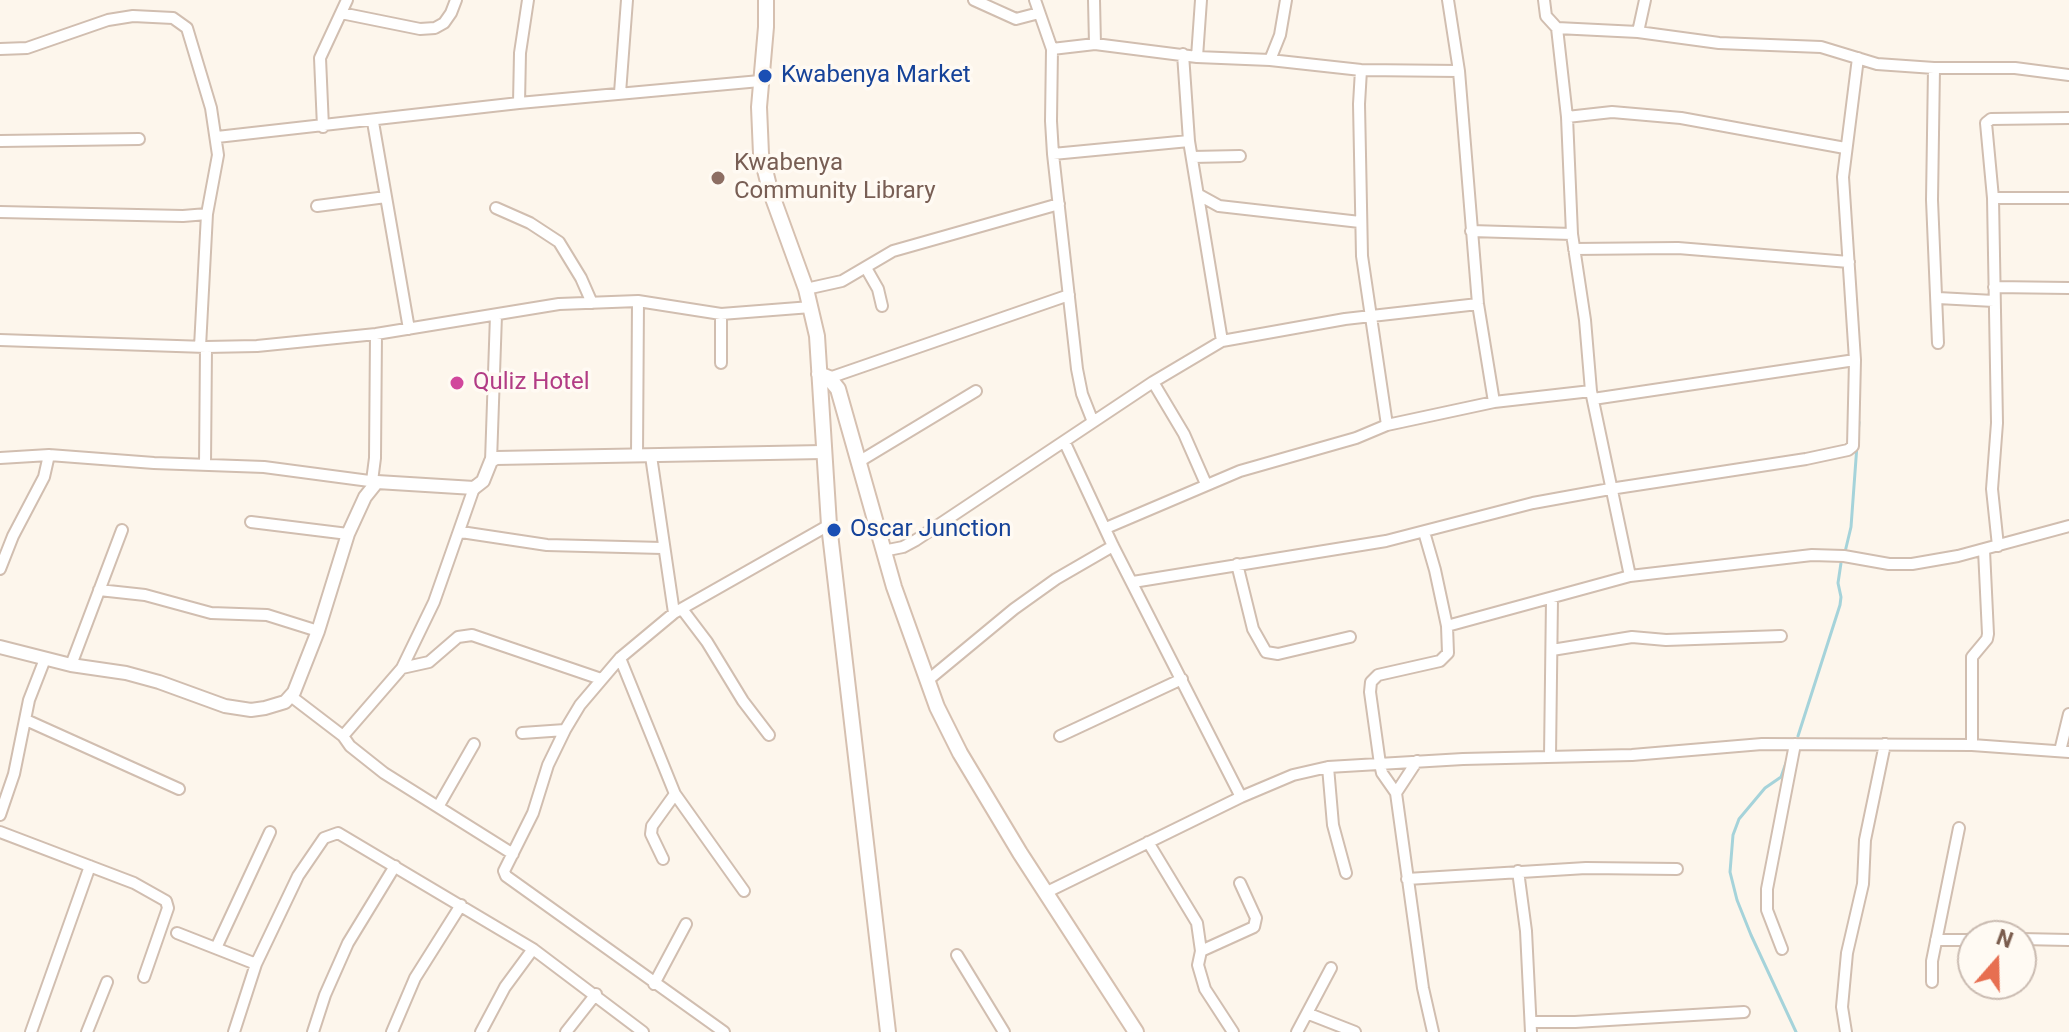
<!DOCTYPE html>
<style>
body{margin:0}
#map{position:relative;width:2069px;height:1032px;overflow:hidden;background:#fdf6ec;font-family:Roboto,sans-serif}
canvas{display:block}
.north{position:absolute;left:1957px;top:920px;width:80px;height:80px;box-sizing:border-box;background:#fffaf3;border:2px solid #cabbb1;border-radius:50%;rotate:20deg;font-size:22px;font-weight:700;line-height:32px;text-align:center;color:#7a5c4d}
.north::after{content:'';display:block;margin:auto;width:28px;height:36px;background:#e76f51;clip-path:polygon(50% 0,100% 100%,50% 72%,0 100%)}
</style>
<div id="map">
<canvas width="2069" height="1032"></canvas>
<div class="north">N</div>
</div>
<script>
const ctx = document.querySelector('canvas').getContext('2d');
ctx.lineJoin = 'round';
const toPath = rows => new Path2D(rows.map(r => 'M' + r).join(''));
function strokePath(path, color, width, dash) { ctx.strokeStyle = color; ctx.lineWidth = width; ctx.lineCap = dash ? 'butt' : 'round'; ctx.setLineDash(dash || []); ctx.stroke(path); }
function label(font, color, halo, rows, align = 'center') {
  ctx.font = font + ' Roboto,sans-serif'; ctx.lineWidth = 7; ctx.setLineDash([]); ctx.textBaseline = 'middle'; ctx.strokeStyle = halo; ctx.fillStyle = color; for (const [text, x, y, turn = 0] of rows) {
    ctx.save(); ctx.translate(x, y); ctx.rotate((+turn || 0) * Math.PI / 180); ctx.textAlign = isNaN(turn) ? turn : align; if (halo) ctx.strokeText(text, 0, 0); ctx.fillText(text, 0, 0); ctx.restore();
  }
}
strokePath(toPath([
 [1858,434,1859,422],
 [1845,552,1851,527,1857,445],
 [1798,736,1840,605,1841,597,1838,583,1841,563],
 [1787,760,1781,777,1765,788,1739,819,1733,835,1730,872,1737,900,1751,935,1796,1032]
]), '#a5d3da', 3);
const minor = toPath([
 [974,0,1016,19,1039,13],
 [1035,0,1052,49,1051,121,1053,154,1077,369,1082,394,1093,422],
 [1094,0,1095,44],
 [1448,0,1459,71,1478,304,1494,402],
 [1544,0,1546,16,1557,28,1567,117,1572,234,1585,320,1591,391,1630,576],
 [341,13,420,29,435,28,444,23,451,13,456,0],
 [1557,28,1638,32,1719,43,1821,47,1877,64,1934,68,2015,68,2069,75],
 [1638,32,1645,0],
 [0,49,27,48,108,20,133,16,173,18,187,28,211,108,218,155,207,214,200,347],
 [1052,49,1095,44,1197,57,1270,60,1361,70,1459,71],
 [1183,54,1189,141,1222,341],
 [1197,57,1201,0],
 [1270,60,1280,35,1286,0],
 [1934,68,1932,200,1938,343],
 [1361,70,1359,104,1362,256,1387,425],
 [620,93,627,0],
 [519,103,520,53,528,0],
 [1567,117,1612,112,1681,118,1845,148],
 [373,122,409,329],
 [323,127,320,58,347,0],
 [217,137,519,103,760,81],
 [0,141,139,139],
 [1053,154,1189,141],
 [1192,157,1240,156],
 [1199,195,1219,206,1360,222],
 [1993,198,2069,198],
 [317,206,386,197],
 [496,208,530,223,559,242,581,278,592,303],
 [0,212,183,216,207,214],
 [1471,231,1572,234],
 [1574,249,1678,248,1849,262],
 [866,268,878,289,882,306],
 [1994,287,2069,288],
 [806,289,842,281,893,251,1059,204],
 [1938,298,1994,301],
 [0,340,206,347,257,346,376,334,559,304,638,301,721,314,811,307],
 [721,363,721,314],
 [829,378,1069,295],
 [1153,382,1184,434,1206,484],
 [1593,399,1855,360],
 [1065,443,1113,546,1241,797],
 [637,456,638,301],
 [651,456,674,613],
 [0,458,49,455,154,463,264,467,377,482],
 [491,461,496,315],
 [860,461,976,391],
 [205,465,206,347],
 [372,481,375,458,376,334],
 [251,522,348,534],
 [1106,528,1240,471,1356,438,1387,425,1494,402,1591,391],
 [461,532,547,545,662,548],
 [1424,532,1435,570,1447,626,1448,653,1440,661,1378,675,1371,682,1370,692,1380,764,1382,773,1396,793,1423,988,1433,1032],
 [1998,546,1992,489,1997,423,1993,198,1986,123,1991,119,2069,118],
 [883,551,903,547,916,540,1153,382,1222,341,1345,319,1478,304],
 [1237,564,1253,629,1266,652,1278,654,1350,637],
 [0,569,13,536,44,477,49,455],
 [1133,582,1386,541,1533,503,1610,489,1806,459,1848,450,1853,446,1855,360,1843,177,1858,58],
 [99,590,145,595,211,613,267,615,318,631],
 [682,609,707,642,743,701,769,735],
 [1447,626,1630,576,1812,555,1844,556,1889,564,1912,564,1958,556,2069,526],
 [1552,650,1632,637,1666,640,1781,636],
 [620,658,675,794,744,891],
 [71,665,122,530],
 [402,668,429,662,458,637,472,635,601,679],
 [927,681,1014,609,1056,579,1113,546],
 [292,697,343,736,350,746,384,773,513,854],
 [26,720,179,789],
 [522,733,565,730],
 [343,736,402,668,434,602,474,488],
 [1060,736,1182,679],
 [1972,745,1972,657,1987,639,1988,634,1984,550],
 [2060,751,2069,714],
 [1550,756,1552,599],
 [1328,767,1333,825,1346,873],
 [1396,793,1417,761],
 [438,807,474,744],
 [0,815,14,774,29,700,45,659],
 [0,832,134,883,166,901,168,908,144,977],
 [1148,842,1197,923,1201,951,1198,965,1205,989,1233,1032],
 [663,859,651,834,652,826,675,794],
 [1518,871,1526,931,1531,1032],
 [1407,879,1586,868,1677,869],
 [1047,892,1241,797,1293,775,1328,767,1463,759,1632,755,1762,744,1972,745,2069,752],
 [177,933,256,964],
 [2021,939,2069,940],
 [1936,940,1973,940],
 [216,948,270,832],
 [1782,949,1767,910,1767,889,1795,744],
 [1201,951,1254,927,1256,918,1240,883],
 [957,955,1004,1032],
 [1932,982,1932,961,1959,828],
 [654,984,686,924],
 [1309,1014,1355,1032],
 [1531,1022,1575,1022,1744,1012],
 [31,1032,90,866],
 [87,1032,107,982],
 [234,1032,256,964,298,876,324,838,338,833,533,949,643,1032],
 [313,1032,325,995,348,943,395,866],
 [392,1032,415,978,461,905],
 [481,1032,505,987,533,949],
 [566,1032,596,994],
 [724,1032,506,876,504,871,533,813,548,765,565,730,580,705,620,658,674,613,829,525],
 [1297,1032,1331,968],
 [1846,1032,1842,1007,1847,953,1863,884,1865,840,1885,744]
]);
const tertiary = toPath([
 [0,647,71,665,126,673,159,682,225,706,251,710,265,708,285,702,294,692,318,631,348,534,365,497,377,482,474,488,483,481,491,461,496,458,823,452]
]);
const secondary = toPath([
 [766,0,766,27,759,107,761,154,770,190,806,289,817,336,829,525,888,1032],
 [819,374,829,378,838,389,894,587,937,707,960,753,1020,853,1136,1032]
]);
strokePath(minor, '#d1beb0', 14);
strokePath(tertiary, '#d1beb0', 16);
strokePath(secondary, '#d6c0b0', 18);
strokePath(minor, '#fff', 10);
strokePath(tertiary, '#fff', 12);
strokePath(secondary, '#fff', 14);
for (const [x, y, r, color] of [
 [765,76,8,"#1a4fb4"],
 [718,178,8,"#8d6e63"],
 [457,383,8,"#d1479c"],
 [834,530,8,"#1a4fb4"]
]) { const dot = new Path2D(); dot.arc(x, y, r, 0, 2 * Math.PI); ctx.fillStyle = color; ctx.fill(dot); strokePath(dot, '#fffaf3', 3); }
label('24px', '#164399', '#fffaf3', [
 ["Kwabenya Market",781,76],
 ["Oscar Junction",850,530]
], 'left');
label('24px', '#785e54', '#fffaf3', [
 ["Kwabenya",734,164],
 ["Community Library",734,192]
], 'left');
label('24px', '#b23c85', '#fffaf3', [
 ["Quliz Hotel",473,383]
], 'left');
</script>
